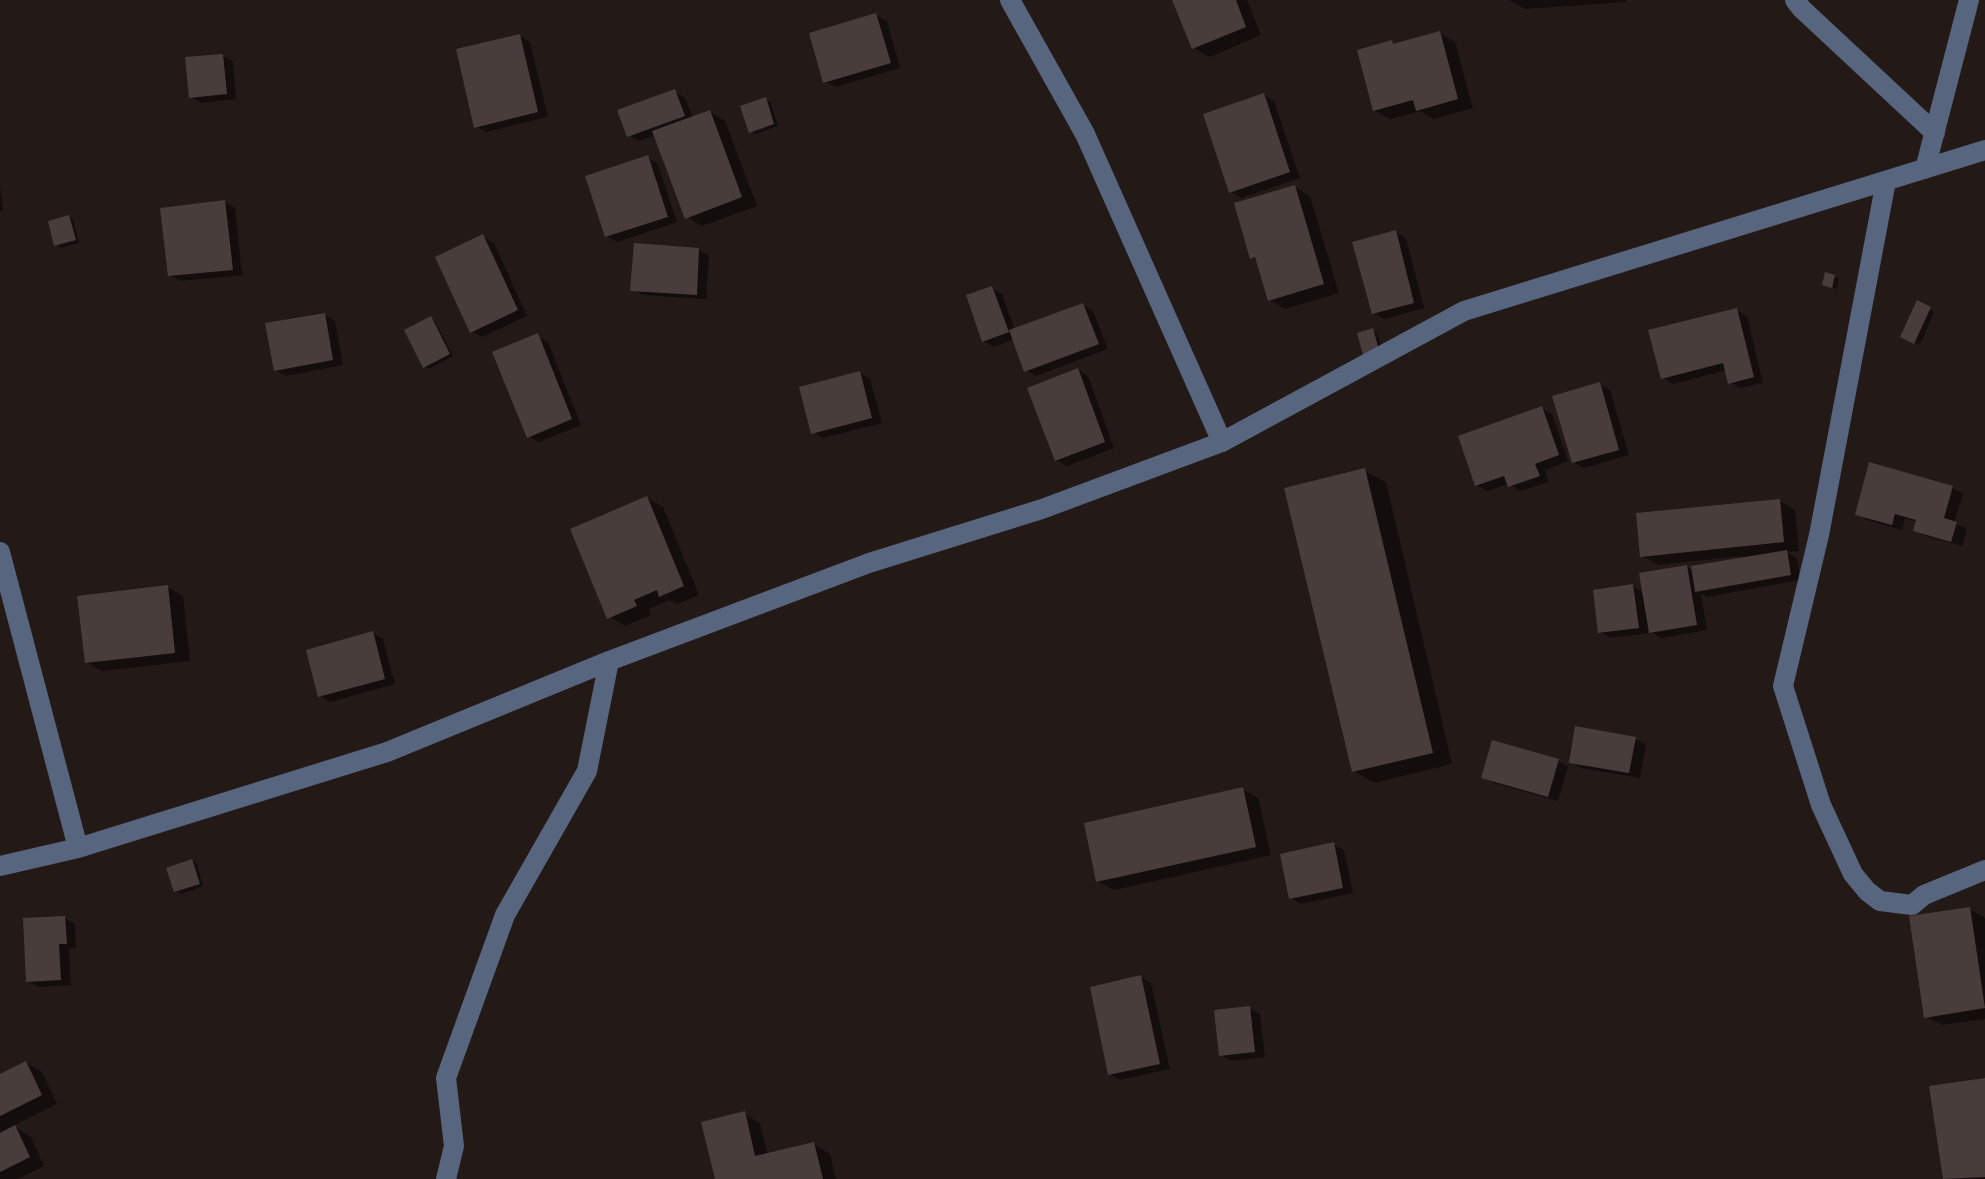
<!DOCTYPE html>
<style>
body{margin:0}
canvas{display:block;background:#231916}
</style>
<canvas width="1985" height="1179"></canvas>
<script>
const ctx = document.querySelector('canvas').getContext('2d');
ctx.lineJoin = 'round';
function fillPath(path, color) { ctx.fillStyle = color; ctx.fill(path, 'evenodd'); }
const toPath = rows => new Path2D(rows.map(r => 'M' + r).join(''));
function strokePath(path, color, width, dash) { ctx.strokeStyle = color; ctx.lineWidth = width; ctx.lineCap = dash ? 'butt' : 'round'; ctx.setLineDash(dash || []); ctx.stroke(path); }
fillPath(toPath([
 [1174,0,1247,0,1261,35,1210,57,1194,48],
 [1509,0,1626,0,1626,2,1525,9],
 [876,15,887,21,900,68,836,87,825,81],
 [1440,33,1455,42,1473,108,1434,119,1420,111,1390,119,1374,110,1392,43,1396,45],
 [520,36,530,42,548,117,486,132,475,126],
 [223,56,233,62,236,99,201,103,191,97],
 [675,92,685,98,693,118,710,112,725,121,757,206,702,226,687,217,656,135,639,141,628,135],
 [1263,95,1274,101,1300,178,1241,198,1231,192],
 [765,99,770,102,778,126,756,134,751,131],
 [648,158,658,164,677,222,617,242,607,236],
 [0,186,3,210,0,211],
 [1295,187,1310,196,1339,293,1285,309,1270,300,1258,261,1252,257],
 [224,202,235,208,242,275,180,281,170,275],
 [69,217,73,220,79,243,61,248,56,245],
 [1396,232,1406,238,1424,308,1384,319,1373,313],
 [483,237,494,243,527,316,482,337,472,331],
 [699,250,709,256,706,299,643,295,633,289],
 [1827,274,1839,279,1837,289,1824,284],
 [992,288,1002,294,1015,330,1083,305,1093,311,1108,349,1036,376,1026,370,1015,339,994,347,984,341],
 [1918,303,1934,312,1920,345,1902,337],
 [1736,310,1747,316,1763,383,1740,388,1730,382,1727,370,1673,384,1663,378],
 [325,315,335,321,343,365,286,376,275,370],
 [430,319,435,321,453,356,429,369,425,366],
 [1373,330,1377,333,1383,352,1365,354],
 [537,336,548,342,581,425,539,442,529,436],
 [1078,370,1088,376,1114,448,1067,466,1056,460],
 [860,373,870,379,882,423,823,438,813,432],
 [1600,384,1610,390,1629,455,1584,468,1573,462],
 [1542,408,1552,414,1568,461,1545,470,1549,482,1520,491,1509,484,1487,491,1477,485],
 [1365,471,1386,482,1452,764,1374,783,1354,771],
 [1952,488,1963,494,1954,523,1967,529,1962,546,1926,536,1915,530,1918,522,1905,518,1902,530,1867,520,1857,514],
 [647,498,663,507,699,595,677,604,669,600,649,609,651,615,625,626,609,617],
 [1780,501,1795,510,1799,551,1786,552,1797,558,1800,580,1707,597,1701,593,1707,630,1661,638,1648,630,1648,633,1611,638,1600,632,1632,586,1644,593,1687,567,1694,571,1743,560,1742,556,1658,565,1642,556],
 [167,587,183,596,190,661,102,671,86,662],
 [372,633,383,639,395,684,330,702,320,696],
 [1635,739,1646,745,1640,778,1581,768,1571,762],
 [1558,761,1568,767,1558,801,1494,783,1483,777],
 [1242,789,1258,798,1271,855,1114,890,1098,881],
 [1334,845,1344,850,1353,893,1301,904,1291,898],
 [192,861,197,864,203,886,181,894,176,891],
 [1969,909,1985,918,1985,1019,1942,1025,1926,1016],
 [65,918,75,924,76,948,69,949,71,985,38,987,28,981],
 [1141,977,1151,983,1170,1069,1120,1080,1110,1074],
 [1249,1008,1260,1014,1265,1057,1231,1061,1221,1055],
 [26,1063,42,1072,57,1104,13,1126,31,1137,44,1166,18,1179,0,1179,0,1076],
 [1985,1080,1985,1179,1945,1179,1932,1088],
 [744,1114,760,1123,768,1156,814,1144,830,1154,836,1179,717,1179]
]), '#0007');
fillPath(toPath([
 [1172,0,1236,0,1246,27,1192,49],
 [876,13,891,63,823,83,809,33],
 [1440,31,1458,99,1416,111,1413,100,1373,111,1357,50,1392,40,1393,44],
 [520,34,538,112,474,128,456,49],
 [223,54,227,94,189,98,185,57],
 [675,89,685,116,627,137,617,110],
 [1264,93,1290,172,1229,193,1203,114],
 [766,97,774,124,749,133,740,106],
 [710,110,742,197,685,219,652,131],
 [648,155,668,217,605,237,585,176],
 [1295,185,1324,284,1268,301,1255,257,1250,259,1234,203],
 [225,200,233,270,168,276,160,208],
 [69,215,76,240,54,246,48,221],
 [1396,230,1414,303,1372,314,1352,242],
 [483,234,518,310,470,333,435,257],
 [634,243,699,248,697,295,630,291],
 [1825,272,1835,275,1832,288,1822,285],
 [992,286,1009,332,982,342,966,295],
 [1917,300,1931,307,1914,344,1900,337],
 [1083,303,1099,344,1024,372,1009,330],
 [1737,308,1754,377,1728,384,1723,363,1661,379,1648,330],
 [325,313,333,360,274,371,265,323],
 [431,316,450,354,423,368,404,330],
 [1373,328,1379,350,1363,355,1357,333],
 [538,333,572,419,527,438,492,352],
 [1078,368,1105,442,1055,461,1027,388],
 [860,371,872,418,811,434,799,387],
 [1600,382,1619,450,1572,463,1552,396],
 [1542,406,1559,455,1535,464,1540,476,1508,487,1504,476,1475,486,1458,436],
 [1869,462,1953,486,1944,518,1957,522,1951,542,1913,531,1916,520,1895,514,1892,525,1855,515],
 [1365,468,1433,753,1352,772,1284,488],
 [647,496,684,586,659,597,657,590,634,600,637,606,607,619,570,529],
 [1780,499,1784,542,1640,557,1636,513],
 [1787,550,1791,575,1695,592,1691,566],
 [1687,565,1697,625,1649,633,1639,573],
 [1633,584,1639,628,1598,633,1593,590],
 [168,585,175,653,85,663,77,596],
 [373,631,385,679,318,697,306,650],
 [1575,726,1636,737,1629,773,1569,763],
 [1492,740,1559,759,1548,797,1481,778],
 [1243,787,1256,847,1096,882,1084,823],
 [1334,842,1343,888,1289,899,1280,854],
 [192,859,200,884,174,892,166,868],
 [1970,907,1985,1008,1924,1018,1909,916],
 [65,916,67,944,59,944,61,980,26,982,23,918],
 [1141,975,1160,1064,1108,1075,1090,987],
 [1250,1006,1255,1052,1219,1056,1214,1010],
 [26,1061,42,1095,0,1116,0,1074],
 [1985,1078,1985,1177,1943,1179,1929,1086],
 [745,1111,755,1156,814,1142,823,1179,715,1179,701,1122],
 [15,1125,30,1157,0,1172,0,1133]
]), '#483d3a');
strokePath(toPath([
 [1010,0,1085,134,1222,442],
 [1795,0,1802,9,1935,133],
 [1925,169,1969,0],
 [1886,181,1819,535,1783,686,1821,805,1853,874,1867,891,1880,901,1912,905,1924,895,1985,870],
 [0,552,78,848],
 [0,866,78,848,387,752,609,661,869,563,1042,509,1222,442,1464,311,1985,150],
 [446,1179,454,1146,446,1078,505,915,587,771,609,661]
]), '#58657e', 20);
</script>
